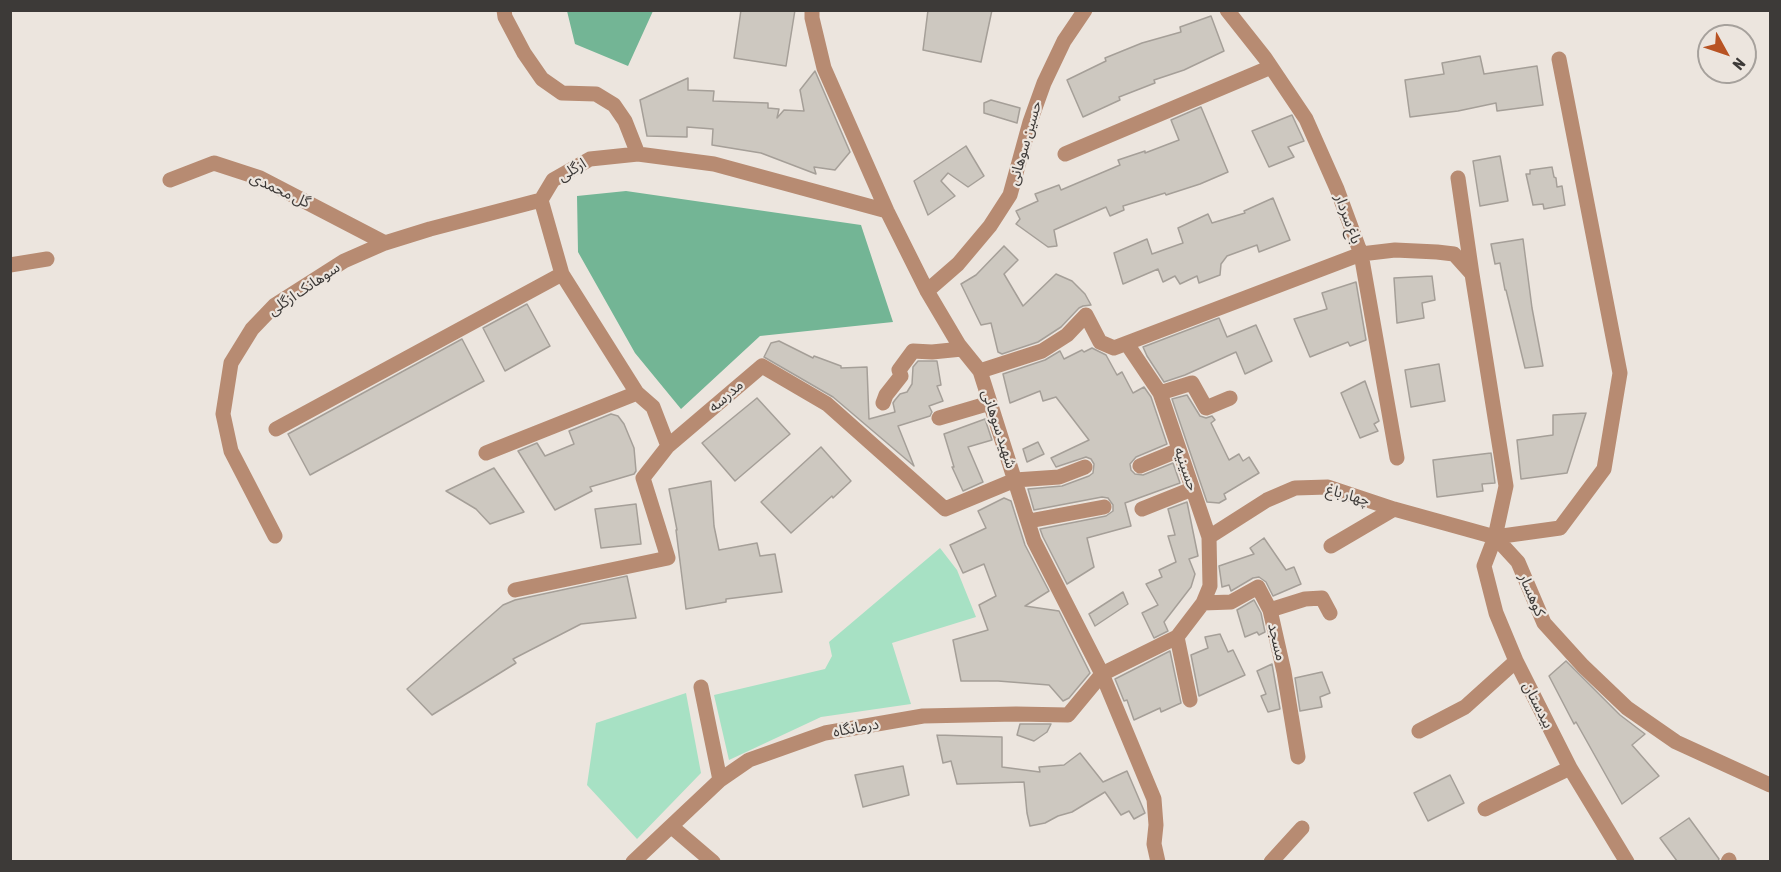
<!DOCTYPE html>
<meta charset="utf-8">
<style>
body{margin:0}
#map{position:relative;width:1781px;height:872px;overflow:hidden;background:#ece5de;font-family:"Asap Condensed",sans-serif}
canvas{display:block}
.frame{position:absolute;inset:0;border:12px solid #3d3a38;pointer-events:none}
.north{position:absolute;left:1697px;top:24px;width:60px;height:60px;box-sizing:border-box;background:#ece5de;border:2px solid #a6a19c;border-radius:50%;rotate:130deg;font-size:16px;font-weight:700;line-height:24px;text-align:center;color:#3d3a38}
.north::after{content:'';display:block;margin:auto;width:21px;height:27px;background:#b85323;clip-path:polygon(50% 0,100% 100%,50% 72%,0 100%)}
</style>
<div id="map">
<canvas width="1781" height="872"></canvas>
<div class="frame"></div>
<div class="north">N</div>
</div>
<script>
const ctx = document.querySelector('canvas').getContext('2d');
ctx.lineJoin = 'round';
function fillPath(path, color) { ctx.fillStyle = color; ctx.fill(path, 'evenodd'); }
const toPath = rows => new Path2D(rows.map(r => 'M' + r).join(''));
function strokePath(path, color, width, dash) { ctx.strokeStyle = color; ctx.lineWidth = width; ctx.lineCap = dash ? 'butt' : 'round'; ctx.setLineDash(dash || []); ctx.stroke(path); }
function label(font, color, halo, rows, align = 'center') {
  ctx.font = font + ' "Asap Condensed","Noto Sans Arabic",sans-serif'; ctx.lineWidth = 4.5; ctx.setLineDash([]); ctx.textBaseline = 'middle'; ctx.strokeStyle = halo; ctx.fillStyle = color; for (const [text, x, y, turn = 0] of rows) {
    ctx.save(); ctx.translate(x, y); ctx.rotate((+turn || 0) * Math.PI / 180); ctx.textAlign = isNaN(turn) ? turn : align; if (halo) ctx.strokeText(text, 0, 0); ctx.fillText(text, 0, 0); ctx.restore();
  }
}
fillPath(toPath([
 [940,548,957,570,976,617,892,643,911,704,821,717,729,760,714,695,825,669,832,656,829,642],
 [686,693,701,773,637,839,587,785,596,723]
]), '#a7e1c4');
fillPath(toPath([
 [567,11,567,10,653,11,628,66,575,44],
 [626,191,861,225,893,322,760,336,681,409,635,353,578,252,577,196]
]), '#73b595');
const building = toPath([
 [741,10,795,10,786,66,734,58,741,10],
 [928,10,992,10,981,62,923,50,928,10],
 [1211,16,1224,51,1184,70,1154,80,1155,83,1119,97,1120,100,1083,117,1067,80,1106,61,1105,58,1142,43,1181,32,1180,27,1211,16],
 [1480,56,1484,74,1537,66,1543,105,1497,111,1496,103,1458,111,1410,117,1405,80,1444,74,1442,63,1480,56],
 [815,71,850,152,835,170,814,167,816,174,761,153,712,145,713,129,687,127,687,137,647,136,640,100,688,78,688,90,714,91,713,101,768,103,768,108,779,109,777,118,784,110,804,111,800,90,815,71],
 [991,100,1020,108,1017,123,984,113,984,103,991,100],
 [1201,107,1228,172,1200,184,1166,195,1165,193,1123,206,1124,210,1110,216,1106,207,1054,230,1057,246,1048,247,1016,224,1020,219,1016,211,1038,201,1035,194,1059,185,1061,190,1120,165,1118,160,1145,151,1145,153,1179,140,1171,120,1201,107],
 [1292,115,1304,141,1288,147,1294,157,1269,167,1252,131,1292,115],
 [966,146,984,176,968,187,948,173,941,181,955,196,928,215,914,181,966,146],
 [1500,156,1508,201,1480,206,1473,161,1500,156],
 [1552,167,1554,177,1556,178,1557,187,1562,186,1565,205,1544,209,1543,204,1533,205,1526,174,1530,174,1530,170,1552,167],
 [1273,198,1290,240,1259,252,1257,245,1227,256,1221,264,1220,275,1199,283,1197,276,1180,284,1175,276,1163,282,1158,269,1123,284,1114,253,1147,239,1152,254,1183,243,1178,228,1208,214,1212,223,1245,213,1244,211,1273,198],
 [1523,239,1532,308,1543,366,1525,368,1506,290,1505,290,1500,263,1495,264,1491,244,1523,239],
 [1004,246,1018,260,1004,274,1023,306,1056,274,1072,281,1085,294,1091,305,1083,306,1079,308,1061,327,1038,342,1002,354,998,352,991,323,981,325,961,284,976,275,1004,246],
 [1432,276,1435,300,1422,303,1424,318,1397,323,1394,278,1432,276],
 [1356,282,1366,340,1350,346,1348,342,1310,357,1294,319,1327,309,1322,293,1356,282],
 [527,304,550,346,505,371,483,328,527,304],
 [1219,318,1227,337,1256,325,1272,361,1245,374,1236,352,1185,375,1164,382,1147,356,1143,347,1219,318],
 [462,339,484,381,310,475,288,434,462,339],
 [779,341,813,358,814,356,841,366,841,368,867,367,869,419,895,412,893,403,895,400,900,394,907,392,912,384,913,367,918,361,937,361,941,385,937,386,943,401,929,406,932,412,930,416,898,426,914,466,833,397,764,357,771,343,779,341],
 [1092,348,1106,355,1117,375,1122,372,1133,393,1144,387,1151,397,1167,444,1136,457,1130,464,1131,470,1135,474,1143,475,1173,463,1180,483,1125,503,1131,526,1087,538,1094,567,1067,584,1043,537,1040,529,1106,516,1113,511,1113,505,1108,498,1102,497,1034,510,1028,489,1062,486,1089,476,1093,473,1094,464,1091,459,1086,457,1056,467,1051,458,1089,440,1056,397,1043,401,1040,391,1010,403,1003,374,1045,360,1060,351,1064,359,1082,350,1084,352,1092,348],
 [1439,364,1445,401,1411,407,1405,370,1439,364],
 [1365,381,1379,421,1374,424,1378,431,1360,438,1341,393,1365,381],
 [1187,395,1200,416,1206,418,1212,416,1215,420,1211,423,1229,460,1239,454,1243,461,1249,457,1259,473,1224,494,1226,499,1219,503,1207,502,1172,399,1187,395],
 [757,398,790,434,735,481,702,443,757,398],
 [1586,413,1567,473,1521,479,1517,440,1553,435,1553,415,1586,413],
 [611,414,618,416,624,424,634,448,636,471,634,474,590,487,592,491,555,510,518,451,537,443,545,456,574,444,569,431,611,414],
 [985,419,992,440,968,447,983,482,963,491,952,467,954,467,944,434,985,419],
 [1038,442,1044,454,1027,462,1023,449,1038,442],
 [821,447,851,481,833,498,832,496,791,533,761,502,821,447],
 [1491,453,1495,483,1482,484,1483,491,1437,497,1433,460,1491,453],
 [494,468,524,512,490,524,476,509,446,491,494,468],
 [711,481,714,526,719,550,757,543,760,556,775,554,782,592,726,599,726,602,686,609,676,530,677,530,669,489,711,481],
 [1004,498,1011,501,1025,545,1049,591,1025,606,1059,611,1090,673,1069,698,1063,701,1049,685,998,681,961,681,953,640,988,630,979,605,996,596,984,564,963,573,950,545,986,528,978,511,1004,498],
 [1187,502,1198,556,1189,559,1195,574,1191,587,1164,622,1168,631,1154,638,1142,613,1158,605,1146,584,1162,577,1159,570,1176,562,1168,536,1175,535,1168,509,1187,502],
 [636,504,641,544,601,548,595,509,636,504],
 [1264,538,1286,570,1294,567,1301,584,1273,596,1266,582,1259,577,1253,578,1231,591,1229,585,1222,587,1219,566,1254,554,1250,548,1264,538],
 [627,576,636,618,581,624,513,659,516,663,432,715,407,689,503,605,515,600,627,576],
 [1123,592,1128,604,1095,626,1089,614,1123,592],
 [1254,600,1261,613,1265,632,1259,635,1257,632,1245,637,1237,610,1254,600],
 [1220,634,1228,652,1233,650,1245,675,1199,696,1191,655,1208,648,1205,637,1220,634],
 [1170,651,1181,703,1161,712,1160,708,1134,720,1127,700,1124,701,1115,679,1170,651],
 [1566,661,1620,715,1645,734,1632,745,1659,776,1622,804,1576,722,1574,724,1549,676,1566,661],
 [1272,664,1280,709,1268,712,1261,696,1266,694,1257,671,1272,664],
 [1322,672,1330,693,1320,697,1322,707,1300,711,1295,678,1322,672],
 [1020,724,1051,724,1047,732,1034,741,1017,735,1020,724],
 [937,735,1002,737,1002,767,1040,772,1039,767,1064,765,1080,753,1103,782,1127,771,1145,813,1134,819,1129,811,1121,815,1105,792,1072,812,1058,816,1045,823,1030,826,1027,813,1024,782,957,784,951,761,943,763,937,735],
 [903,766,909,795,863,807,855,775,903,766],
 [1450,775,1464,803,1428,821,1414,793,1450,775],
 [1689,818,1719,859,1718,861,1677,861,1660,838,1689,818]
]);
fillPath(building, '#cdc8c0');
strokePath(building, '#a59f98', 1.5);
strokePath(toPath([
 [504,10,505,17,524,53,542,79,562,93,596,94,614,105,625,121,638,154],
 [812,10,812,18,824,68,887,211,927,291,959,345,980,371,1034,541,1102,674,1154,799,1156,825,1154,844,1158,862],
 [1227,10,1265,58,1306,119,1337,189,1361,254,1397,458],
 [1065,154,1271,67],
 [1458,178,1472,274],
 [170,180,214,163,260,178,385,243],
 [10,265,47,259],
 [927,291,958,264,990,226,1010,195,1030,122,1044,83,1064,41,1085,10],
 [980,371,1042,351,1067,335,1086,315,1100,342,1114,348,1361,254,1395,250,1437,252,1454,254,1472,274,1506,486,1495,537,1484,566,1496,613,1516,661,1570,768,1627,862],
 [1160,393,1192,383,1206,408,1230,398],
 [883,403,886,395,901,376,899,370,913,351,932,352,962,349],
 [939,418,990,403],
 [276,429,562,274],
 [668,446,653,407,637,393,562,274,541,200,553,180,590,159,638,154,714,164,887,211],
 [486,453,637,393],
 [1140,466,1179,450],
 [1142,509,1192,489],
 [1029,521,1104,507],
 [275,536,231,451,223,414,231,363,252,329,275,305,344,261,385,243,430,229,541,200],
 [1209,537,1267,500,1295,488,1328,487,1394,509,1495,537,1560,528,1604,469,1620,373,1559,59],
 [1495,537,1518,562,1544,623,1583,666,1627,708,1676,742,1770,785],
 [1331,546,1394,509],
 [515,590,668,558,643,478,668,446,762,366,827,404,945,509,1015,480,1059,477,1085,467],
 [1203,603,1231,602,1258,587,1270,610,1284,672,1298,757],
 [1270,610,1305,599,1322,598,1330,613],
 [1177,637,1190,700],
 [701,687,720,780],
 [1419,731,1465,707,1516,661],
 [1485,809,1570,768],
 [672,827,713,862],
 [633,862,720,780,749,760,825,733,923,716,1016,714,1068,715,1102,674,1177,637,1203,603,1210,586,1209,537,1160,393,1127,344],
 [1271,862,1302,828],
 [1728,862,1729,860]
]), '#b78b72', 15);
label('15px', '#3d3a38', '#ece5de', [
 ["حسین سوهانی",1025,143,-74],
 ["ازگلی",572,170,-31],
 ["گل محمدی",280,190,25],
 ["باغ سردار",1348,219,70],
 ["سوهانک ازگلی",304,289,-34],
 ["مدرسه",726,396,-41],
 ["شهید سوهانی",999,429,72],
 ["حسینیه",1186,469,71],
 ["چهار باغ",1348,495,16],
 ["کوهسار",1532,595,67],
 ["مسجد",1277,642,77],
 ["بیدستان",1538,705,63],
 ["درمانگاه",856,728,-10]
]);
</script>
